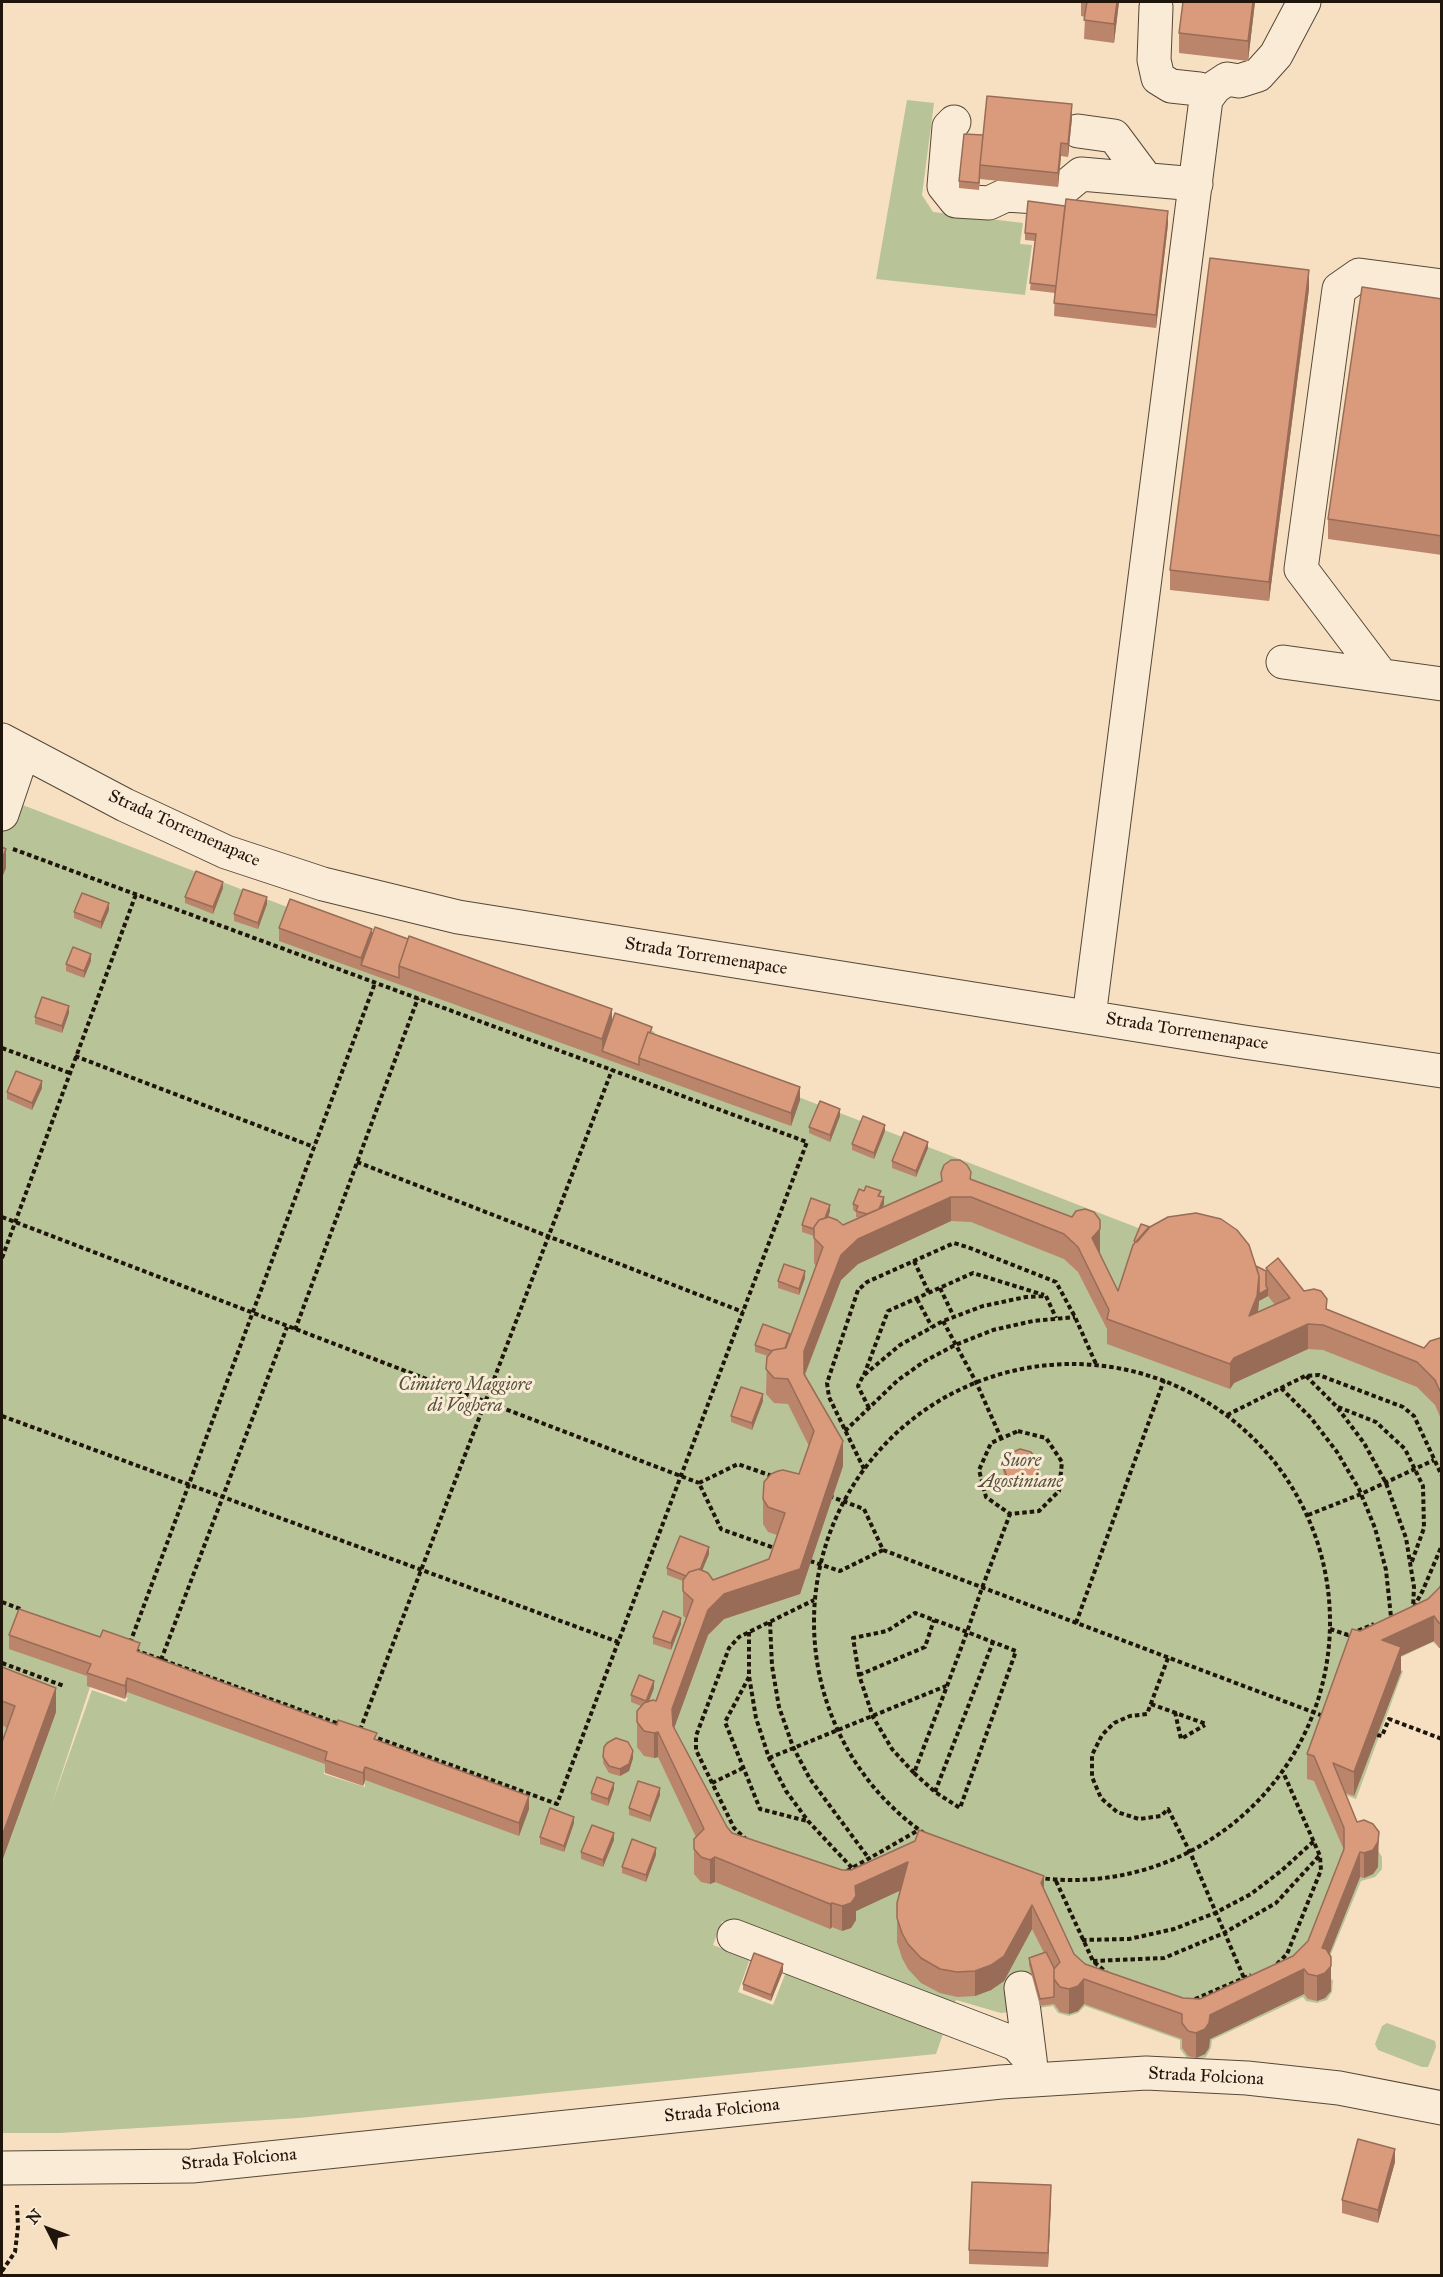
<!DOCTYPE html>
<style>
body{margin:0}
#map{position:relative;width:1443px;height:2277px;overflow:hidden;background:#f7e0c1;font-family:"IM FELL Great Primer",serif}
canvas{display:block}
.frame{position:absolute;inset:0;border:3px solid #20150b;pointer-events:none}
.north{position:absolute;left:18px;top:2199px;width:60px;height:60px;-webkit-text-stroke:4px #faebd7;paint-order:stroke;rotate:312deg;font-size:16px;font-weight:700;line-height:24px;text-align:center;color:#20150b}
.north::after{content:'';display:block;margin:auto;width:21px;height:27px;background:#20150b;clip-path:polygon(50% 0,100% 100%,50% 72%,0 100%)}
</style>
<div id="map">
<canvas width="1443" height="2277"></canvas>
<div class="frame"></div>
<div class="north">N</div>
</div>
<script>
const ctx = document.querySelector('canvas').getContext('2d');
ctx.lineJoin = 'round';
function fillPath(path, color) { ctx.fillStyle = color; ctx.fill(path, 'evenodd'); }
const toPath = rows => new Path2D(rows.map(r => 'M' + r).join(''));
function strokePath(path, color, width, dash) { ctx.strokeStyle = color; ctx.lineWidth = width; ctx.lineCap = dash ? 'butt' : 'round'; ctx.setLineDash(dash || []); ctx.stroke(path); }
function label(font, color, halo, rows, align = 'center') {
  ctx.font = font + ' "IM FELL Great Primer",serif'; ctx.lineWidth = 6; ctx.setLineDash([]); ctx.textBaseline = 'middle'; ctx.strokeStyle = halo; ctx.fillStyle = color; for (const [text, x, y, turn = 0] of rows) {
    ctx.save(); ctx.translate(x, y); ctx.rotate((+turn || 0) * Math.PI / 180); ctx.textAlign = isNaN(turn) ? turn : align; if (halo) ctx.strokeText(text, 0, 0); ctx.fillText(text, 0, 0); ctx.restore();
  }
}
fillPath(toPath([
 [907,100,934,103,922,195,933,212,1023,223,1020,244,1032,245,1025,295,876,279],
 [2,797,370,939,611,1025,614,1017,655,1032,651,1044,801,1098,1141,1229,1305,1315,1441,1363,1441,1649,1433,1642,1386,1664,1403,1671,1356,1799,1338,1792,1359,1843,1375,1846,1382,1857,1382,1869,1375,1877,1361,1881,1324,1971,1333,1981,1332,1992,1327,2000,1317,2003,1306,2001,1303,1997,1212,2040,1211,2048,1206,2057,1197,2060,1187,2058,1180,2049,1180,2040,1085,2006,1078,2013,1069,2016,1058,2013,1053,2006,1001,2013,956,2000,952,2009,722,1921,713,1945,750,1959,738,1992,773,2005,786,1972,944,2031,936,2054,299,2118,59,2133,2,2133],
 [91,1684,128,1698,126,1702,92,1690,51,1806],
 [325,1770,365,1784,365,1787,324,1774],
 [1387,2023,1435,2041,1436,2047,1428,2067,1422,2067,1378,2050,1375,2044,1382,2026]
]), '#b8c397');
const minor = toPath([
 [1156,7,1154,60,1158,78,1171,86,1199,89,1206,99],
 [954,122,949,127,944,186,956,201,989,203,1006,195,1052,198,1081,174,1196,184],
 [1078,131,1114,136,1146,179],
 [1283,662,1442,684],
 [1381,675,1301,569,1339,289,1359,275,1442,286],
 [2,740,125,805,226,852,323,884,458,917,1244,1042,1442,1071],
 [2,814,23,752],
 [1089,1017,1206,99,1215,87,1227,79,1239,81,1258,75,1276,55,1304,2],
 [734,1936,1016,2044,1030,2059,1032,2080],
 [1021,1988,1030,2059],
 [2,2168,192,2166,1001,2082,1146,2073,1247,2078,1339,2088,1442,2108]
]);
strokePath(minor, '#564838', 35);
strokePath(toPath([
 [13,849,807,1142,557,1804,372,1736],
 [2,1048,70,1073],
 [75,1056,314,1147],
 [357,1162,743,1312],
 [2,1217,699,1483],
 [2,1258,136,894],
 [914,1261,929,1293],
 [940,1288,954,1317],
 [917,1299,932,1327],
 [943,1321,976,1382,1001,1438],
 [295,1330,418,998],
 '814 1622a258 258 0 1 1 516 0a258 258 0 1 1-516 0Z',
 [864,1375,888,1311,973,1273,1044,1295],
 [1306,1376,1337,1407,1364,1443,1386,1483,1406,1538,1414,1587,1413,1608],
 [1281,1388,1311,1418,1337,1452,1359,1489,1375,1528,1386,1570,1391,1617],
 [1338,1407,1376,1422,1405,1449,1423,1486,1424,1528,1411,1564],
 [869,1408,858,1386,863,1376,900,1345,943,1321,983,1306,1026,1297,1046,1296,1056,1318],
 [1227,1415,1305,1376,1319,1375,1403,1407,1414,1416,1442,1476],
 [2,1416,618,1642],
 [845,1431,898,1380,925,1361,955,1345,993,1330,1033,1321,1075,1317],
 [1018,1431,1046,1438,1062,1462,1059,1491,1039,1511,1010,1514,986,1497,979,1470,991,1443,1018,1431],
 [864,1469,829,1397,827,1383,858,1290,867,1282,954,1243,970,1248,1056,1282,1075,1317,1096,1364],
 [772,1476,738,1464,699,1483,721,1529,777,1549],
 [1308,1515,1361,1494,1434,1460],
 [883,1550,1326,1717],
 [810,1561,840,1571,883,1550,864,1509,832,1497],
 [2,1602,23,1610],
 [1414,1607,1423,1590,1442,1545],
 [770,1622,772,1666,779,1707,793,1747,810,1779,870,1860],
 [1076,1623,1164,1380],
 [1330,1629,1348,1635,1374,1624],
 [749,1632,749,1676,756,1718,769,1758,786,1791,808,1821,853,1869],
 [130,1643,375,983],
 [135,1650,342,1725],
 [1168,1658,1147,1714,1130,1716,1114,1723,1102,1735,1092,1755,1092,1777,1101,1798,1117,1812,1139,1819,1161,1816,1168,1809,1190,1852,1244,1978],
 [161,1660,287,1327],
 [2,1663,64,1686],
 [859,1675,925,1647,934,1620],
 [749,1677,725,1722,760,1809,807,1821],
 [1151,1704,1206,1724],
 [1175,1712,1181,1739,1205,1725],
 [360,1730,612,1070],
 [1377,1735,1382,1736,1389,1719,1442,1739],
 [769,1758,946,1686],
 [914,1773,935,1792,960,1808,1016,1651,967,1632,915,1613,887,1631,853,1638,859,1675,873,1717,892,1749,914,1773,947,1686,967,1632,982,1588,1010,1514],
 [712,1783,743,1768],
 [935,1792,993,1642],
 [747,1840,734,1828,696,1750,696,1736,729,1648,739,1637,814,1600],
 [847,1871,917,1831],
 [1056,1881,1093,1961,1107,1973],
 [1082,1940,1129,1939,1174,1929,1215,1913,1251,1894,1281,1871,1314,1841],
 [1093,1961,1164,1958,1224,1933,1276,1903,1319,1856],
 [1277,1964,1287,1954,1321,1870,1320,1856,1283,1772],
 [1195,1999,1251,1975],
 [2,2271,15,2252,18,2227,17,2205]
]), '#20150b', 4, [4.5, 3]);
strokePath(minor, '#faebd7', 33);
fillPath(toPath([
 [1081,2,1119,2,1114,43,1084,39,1085,17,1081,16],
 [1183,2,1255,2,1248,61,1179,53,1179,33],
 [1072,118,1068,157,1061,156,1058,187,980,179,979,190,959,188,959,181,983,135],
 [1168,224,1156,328,1054,316,1055,293,1030,290,1035,241,1025,240,1025,233],
 [1309,289,1269,601,1170,590,1170,570],
 [1442,299,1442,555,1328,539,1328,519],
 [223,888,213,914,185,903,185,897],
 [267,904,258,929,234,921,234,914],
 [109,910,101,929,74,918,74,912],
 [279,928,372,935,612,1022,652,1033,800,1100,791,1126,279,941],
 [91,961,84,978,66,971,66,964],
 [69,1013,62,1033,35,1024,35,1017],
 [42,1088,32,1110,7,1099,7,1092],
 [840,1116,830,1142,809,1133,809,1127],
 [885,1131,874,1159,852,1150,852,1144],
 [928,1148,916,1177,892,1168,892,1161],
 [941,1173,971,1179,1100,1253,1118,1291,1134,1244,1134,1241,1256,1266,1266,1271,1266,1268,1304,1291,1327,1310,1424,1348,1442,1339,1442,1421,1435,1405,1417,1387,1323,1350,1308,1349,1234,1383,1230,1389,1107,1344,1107,1329,1078,1272,1064,1259,971,1222,951,1221,858,1264,841,1280,805,1375,843,1466,800,1594,724,1619,708,1635,674,1728,727,1827,732,1833,842,1870,1044,1889,1074,1954,1085,1964,1183,1998,1200,1999,1293,1956,1308,1941,1344,1850,1314,1781,1307,1779,1307,1754,1360,1631,1428,1599,1440,1587,1442,1581,1442,1648,1439,1648,1434,1641,1401,1656,1401,1672,1354,1796,1345,1793,1357,1822,1378,1867,1373,1874,1364,1878,1360,1877,1329,1954,1331,1991,1325,1998,1317,2001,1308,1999,1304,1994,1210,2039,1209,2048,1205,2054,1196,2058,1188,2056,1182,2048,1182,2039,1084,2004,1078,2011,1069,2014,1060,2012,1054,2004,1040,2006,1029,1965,1029,1958,1044,1953,1032,1929,1004,1981,991,1990,975,1996,957,1997,940,1993,921,1983,908,1969,902,1958,897,1942,897,1903,900,1890,856,1911,856,1920,851,1928,842,1931,832,1927,830,1929,715,1882,710,1884,701,1882,694,1874,694,1839,696,1837,658,1757,654,1758,644,1756,637,1747,637,1722,641,1706,631,1702,631,1695,654,1688,649,1702,656,1701,687,1619,683,1616,683,1581,667,1575,667,1568,709,1554,702,1570,713,1580,769,1559,777,1535,768,1532,763,1524,763,1499,799,1474,809,1446,788,1404,774,1403,766,1394,767,1357,768,1356,755,1352,755,1345,790,1336,816,1266,814,1263,814,1236,802,1232,802,1225,830,1211,828,1218,843,1225,859,1218,856,1217,856,1212,853,1210,853,1204,881,1197,884,1204,882,1208,941,1181],
 [1268,1296,1275,1305,1258,1312,1259,1301],
 [805,1278,799,1295,778,1288,778,1281],
 [763,1401,752,1430,731,1422,731,1416],
 [1003,1465,1038,1481,1029,1489,1017,1490,1007,1483,1003,1471],
 [681,1624,671,1650,653,1644,653,1637],
 [9,1635,100,1637,377,1740,529,1809,519,1836,365,1780,363,1786,325,1773,325,1764,127,1692,125,1699,87,1686,87,1676,9,1649],
 [2,1667,56,1712,2,1861,2,1742,7,1728,2,1725],
 [604,1747,633,1758,629,1771,620,1776,609,1773,603,1763],
 [614,1789,608,1806,591,1800,591,1793],
 [660,1795,650,1822,629,1815,629,1808],
 [574,1823,564,1852,540,1844,540,1837],
 [614,1840,603,1867,581,1859,581,1852],
 [656,1855,646,1882,622,1873,622,1867],
 [783,1971,771,2001,743,1990,743,1984],
 [1395,2162,1378,2223,1342,2213,1342,2200],
 [1051,2199,1048,2267,969,2264,969,2250]
]), '#bb856b');
fillPath(toPath([
 [1117,2,1119,2,1114,43,1114,24],
 [1253,2,1255,2,1248,61,1248,41],
 [1072,104,1072,118,1068,157,1068,144],
 [1061,143,1061,156,1058,187,1058,173],
 [1168,211,1168,224,1156,328,1156,315],
 [1309,270,1309,289,1269,601,1269,582],
 [6,849,6,868,2,878,2,859],
 [223,882,223,888,213,914,213,907],
 [267,897,267,904,258,929,258,923],
 [109,903,109,910,101,929,101,922],
 [372,929,372,942,361,965,361,971,361,958],
 [91,954,91,961,84,978,84,971],
 [69,1006,69,1013,62,1033,62,1026],
 [612,1009,612,1028,602,1051,602,1039],
 [42,1081,42,1088,32,1110,32,1103],
 [800,1087,800,1100,791,1126,791,1113],
 [840,1109,840,1116,830,1142,830,1135],
 [885,1125,885,1131,874,1159,874,1153],
 [928,1142,928,1148,916,1177,916,1171],
 [884,1197,884,1204,878,1219,878,1213],
 [951,1197,951,1221,858,1264,841,1280,804,1376,804,1351,841,1255,858,1239],
 [830,1205,830,1211,821,1238,821,1231],
 [1100,1229,1100,1254,1092,1238],
 [805,1271,805,1278,799,1295,799,1289],
 [1259,1276,1259,1301,1257,1321,1249,1316],
 [1268,1289,1268,1296,1259,1301,1259,1294],
 [1308,1324,1308,1349,1234,1383,1230,1389,1230,1364,1234,1358],
 [763,1394,763,1401,752,1430,752,1423],
 [843,1441,843,1466,800,1594,724,1619,708,1635,672,1734,672,1709,708,1610,724,1594,800,1569],
 [1038,1462,1038,1481,1029,1489,1029,1483],
 [709,1547,709,1554,696,1586,696,1580],
 [1434,1616,1434,1641,1401,1656,1401,1672,1354,1796,1354,1772,1382,1640],
 [681,1618,681,1624,671,1650,671,1643],
 [127,1678,127,1692,125,1699,125,1686],
 [654,1681,654,1688,646,1708,646,1701],
 [56,1688,56,1712,2,1861,2,1836],
 [658,1732,658,1757,654,1758,654,1733],
 [633,1751,633,1758,629,1771,620,1776,620,1769],
 [365,1767,365,1780,363,1786,363,1773],
 [614,1783,614,1789,608,1806,608,1799],
 [660,1788,660,1795,650,1822,650,1816],
 [529,1796,529,1809,519,1836,519,1823],
 [574,1817,574,1823,564,1852,564,1846],
 [1379,1832,1378,1867,1373,1874,1364,1878,1364,1853],
 [614,1833,614,1840,603,1867,603,1860],
 [656,1848,656,1855,646,1882,646,1875],
 [1360,1852,1360,1877,1322,1973,1322,1948],
 [715,1857,715,1882,710,1884,710,1860],
 [908,1862,908,1887,856,1911,856,1920,851,1928,842,1931,842,1906,855,1886],
 [1044,1876,1044,1900,1041,1883],
 [832,1903,832,1927,830,1929,830,1904],
 [1032,1905,1032,1929,1004,1981,991,1990,975,1996,975,1971],
 [1331,1957,1331,1991,1325,1998,1317,2001,1317,1976],
 [783,1964,783,1971,771,2001,771,1995],
 [1304,1969,1304,1994,1210,2039,1209,2048,1205,2054,1196,2058,1196,2033,1210,2015],
 [1084,1979,1084,2004,1078,2011,1069,2014,1069,1989],
 [1395,2149,1395,2162,1378,2223,1378,2210],
 [1051,2185,1051,2199,1048,2267,1048,2253]
]), '#986c57');
const building = toPath([
 [1087,2,1117,2,1114,24,1084,20,1087,2],
 [1183,2,1253,2,1248,41,1179,33,1183,2],
 [987,96,1072,104,1068,144,1061,143,1058,173,980,165,987,96],
 [964,134,983,135,980,165,979,183,959,181,964,134],
 [1066,199,1168,211,1156,315,1054,303,1066,199],
 [1028,201,1065,206,1056,286,1030,283,1036,234,1025,233,1028,201],
 [1210,258,1309,270,1269,582,1170,570,1210,258],
 [1362,287,1442,299,1442,536,1328,519,1362,287],
 [2,847,6,849,2,859,2,847],
 [196,871,223,882,213,907,185,897,196,871],
 [243,889,267,897,258,923,234,914,243,889],
 [82,893,109,903,101,922,74,912,82,893],
 [290,899,372,929,361,958,279,928,290,899],
 [375,927,408,939,399,966,399,978,361,965,375,927],
 [409,936,612,1009,602,1039,399,966,409,936],
 [73,947,91,954,84,971,66,964,73,947],
 [42,997,69,1006,62,1026,35,1017,42,997],
 [615,1013,652,1027,650,1033,648,1032,639,1058,639,1065,602,1051,615,1013],
 [648,1032,800,1087,791,1113,639,1058,648,1032],
 [16,1071,42,1081,32,1103,7,1092,16,1071],
 [820,1101,840,1109,830,1135,809,1127,820,1101],
 [863,1116,885,1125,874,1153,852,1144,863,1116],
 [904,1132,928,1142,916,1171,892,1161,904,1132],
 [951,1160,960,1160,967,1165,971,1172,970,1179,1072,1217,1076,1211,1085,1209,1094,1212,1100,1220,1100,1229,1092,1238,1118,1291,1133,1245,1148,1228,1168,1217,1196,1213,1221,1219,1237,1230,1249,1245,1259,1276,1257,1296,1249,1316,1290,1298,1266,1268,1278,1258,1304,1291,1314,1289,1321,1291,1327,1299,1326,1309,1424,1348,1430,1341,1440,1338,1442,1339,1442,1396,1435,1380,1417,1362,1323,1325,1308,1324,1234,1358,1230,1364,1107,1319,1109,1310,1078,1247,1064,1234,971,1197,951,1197,858,1239,841,1255,804,1351,804,1374,843,1441,800,1569,724,1594,708,1610,672,1709,673,1726,727,1827,732,1833,842,1870,851,1870,915,1841,919,1830,1044,1876,1041,1883,1074,1954,1085,1964,1183,1998,1200,1999,1293,1956,1308,1941,1344,1849,1344,1828,1314,1756,1307,1754,1352,1629,1360,1631,1428,1599,1440,1587,1442,1581,1442,1623,1439,1623,1434,1616,1382,1640,1401,1647,1354,1772,1333,1763,1357,1822,1364,1820,1373,1824,1379,1832,1378,1842,1373,1850,1364,1853,1360,1852,1322,1948,1326,1949,1331,1957,1331,1966,1325,1973,1317,1976,1308,1974,1304,1969,1210,2015,1209,2023,1205,2029,1196,2033,1188,2031,1182,2023,1182,2014,1084,1979,1078,1986,1069,1989,1060,1987,1054,1979,1054,1969,1060,1962,1032,1905,1004,1956,991,1965,975,1971,957,1972,940,1969,921,1958,908,1944,902,1933,897,1918,897,1903,908,1862,855,1886,856,1896,851,1903,842,1906,832,1903,830,1904,715,1857,710,1860,701,1857,694,1849,694,1839,704,1829,658,1732,654,1733,644,1731,637,1722,637,1711,644,1703,653,1700,656,1701,693,1600,683,1591,683,1580,689,1572,699,1569,708,1573,713,1580,769,1559,785,1513,768,1507,763,1499,764,1482,771,1474,778,1471,783,1470,799,1474,814,1431,788,1379,774,1378,766,1369,767,1357,773,1350,786,1348,823,1247,814,1238,814,1227,819,1220,829,1217,837,1220,843,1225,942,1181,941,1173,944,1165,951,1160],
 [866,1186,881,1191,878,1196,884,1197,879,1209,867,1214,856,1211,858,1206,853,1204,859,1189,864,1191,866,1186],
 [811,1198,830,1205,825,1218,819,1220,814,1227,814,1229,802,1225,811,1198],
 [1141,1224,1150,1227,1137,1242,1134,1241,1141,1224],
 [784,1264,805,1271,799,1289,778,1281,784,1264],
 [1256,1266,1266,1271,1266,1286,1268,1289,1259,1294,1259,1276,1256,1266],
 [763,1324,790,1334,785,1348,773,1350,772,1351,755,1345,763,1324],
 [741,1387,763,1394,752,1423,731,1416,741,1387],
 [1020,1449,1031,1452,1038,1462,1038,1474,1029,1483,1017,1484,1007,1477,1003,1465,1009,1454,1020,1449],
 [680,1536,709,1547,700,1570,699,1569,689,1572,686,1576,667,1568,680,1536],
 [19,1609,100,1637,103,1630,140,1643,137,1651,337,1725,338,1720,377,1733,374,1739,529,1796,519,1823,365,1767,363,1773,325,1760,327,1752,127,1678,125,1686,87,1673,91,1664,9,1635,19,1609],
 [663,1611,681,1618,671,1643,653,1637,663,1611],
 [2,1667,56,1688,2,1836,2,1742,15,1706,2,1701,2,1667],
 [639,1675,654,1681,646,1701,631,1695,639,1675],
 [616,1738,628,1742,633,1751,629,1764,620,1769,609,1766,603,1757,604,1747,607,1743,616,1738],
 [597,1777,614,1783,608,1799,591,1793,597,1777],
 [638,1781,660,1788,650,1816,629,1808,638,1781],
 [550,1808,574,1817,564,1846,540,1837,550,1808],
 [592,1825,614,1833,603,1860,581,1852,592,1825],
 [632,1839,656,1848,646,1875,622,1867,632,1839],
 [1046,1952,1054,1968,1054,1997,1040,1999,1029,1958,1046,1952],
 [754,1953,783,1964,771,1995,743,1984,754,1953],
 [1358,2139,1395,2149,1378,2210,1342,2200,1358,2139],
 [972,2182,1051,2185,1048,2253,969,2250,972,2182]
]);
fillPath(building, '#d99b7c');
strokePath(building, '#986c57', 1.5);
label('18px', '#20150b', '#faebd7', [
 ["Strada Torremenapace",184,829,24],
 ["Strada Torremenapace",706,957,9],
 ["Strada Torremenapace",1187,1032,9],
 ["Strada Folciona",1206,2077,3],
 ["Strada Folciona",722,2111,-6],
 ["Strada Folciona",239,2160,-5]
]);
label('italic 18px', '#55523c', '#faebd7', [
 ["Cimitero Maggiore",465,1386],
 ["di Voghera",465,1407],
 ["Suore",1021,1462],
 ["Agostiniane",1021,1483]
]);
</script>
